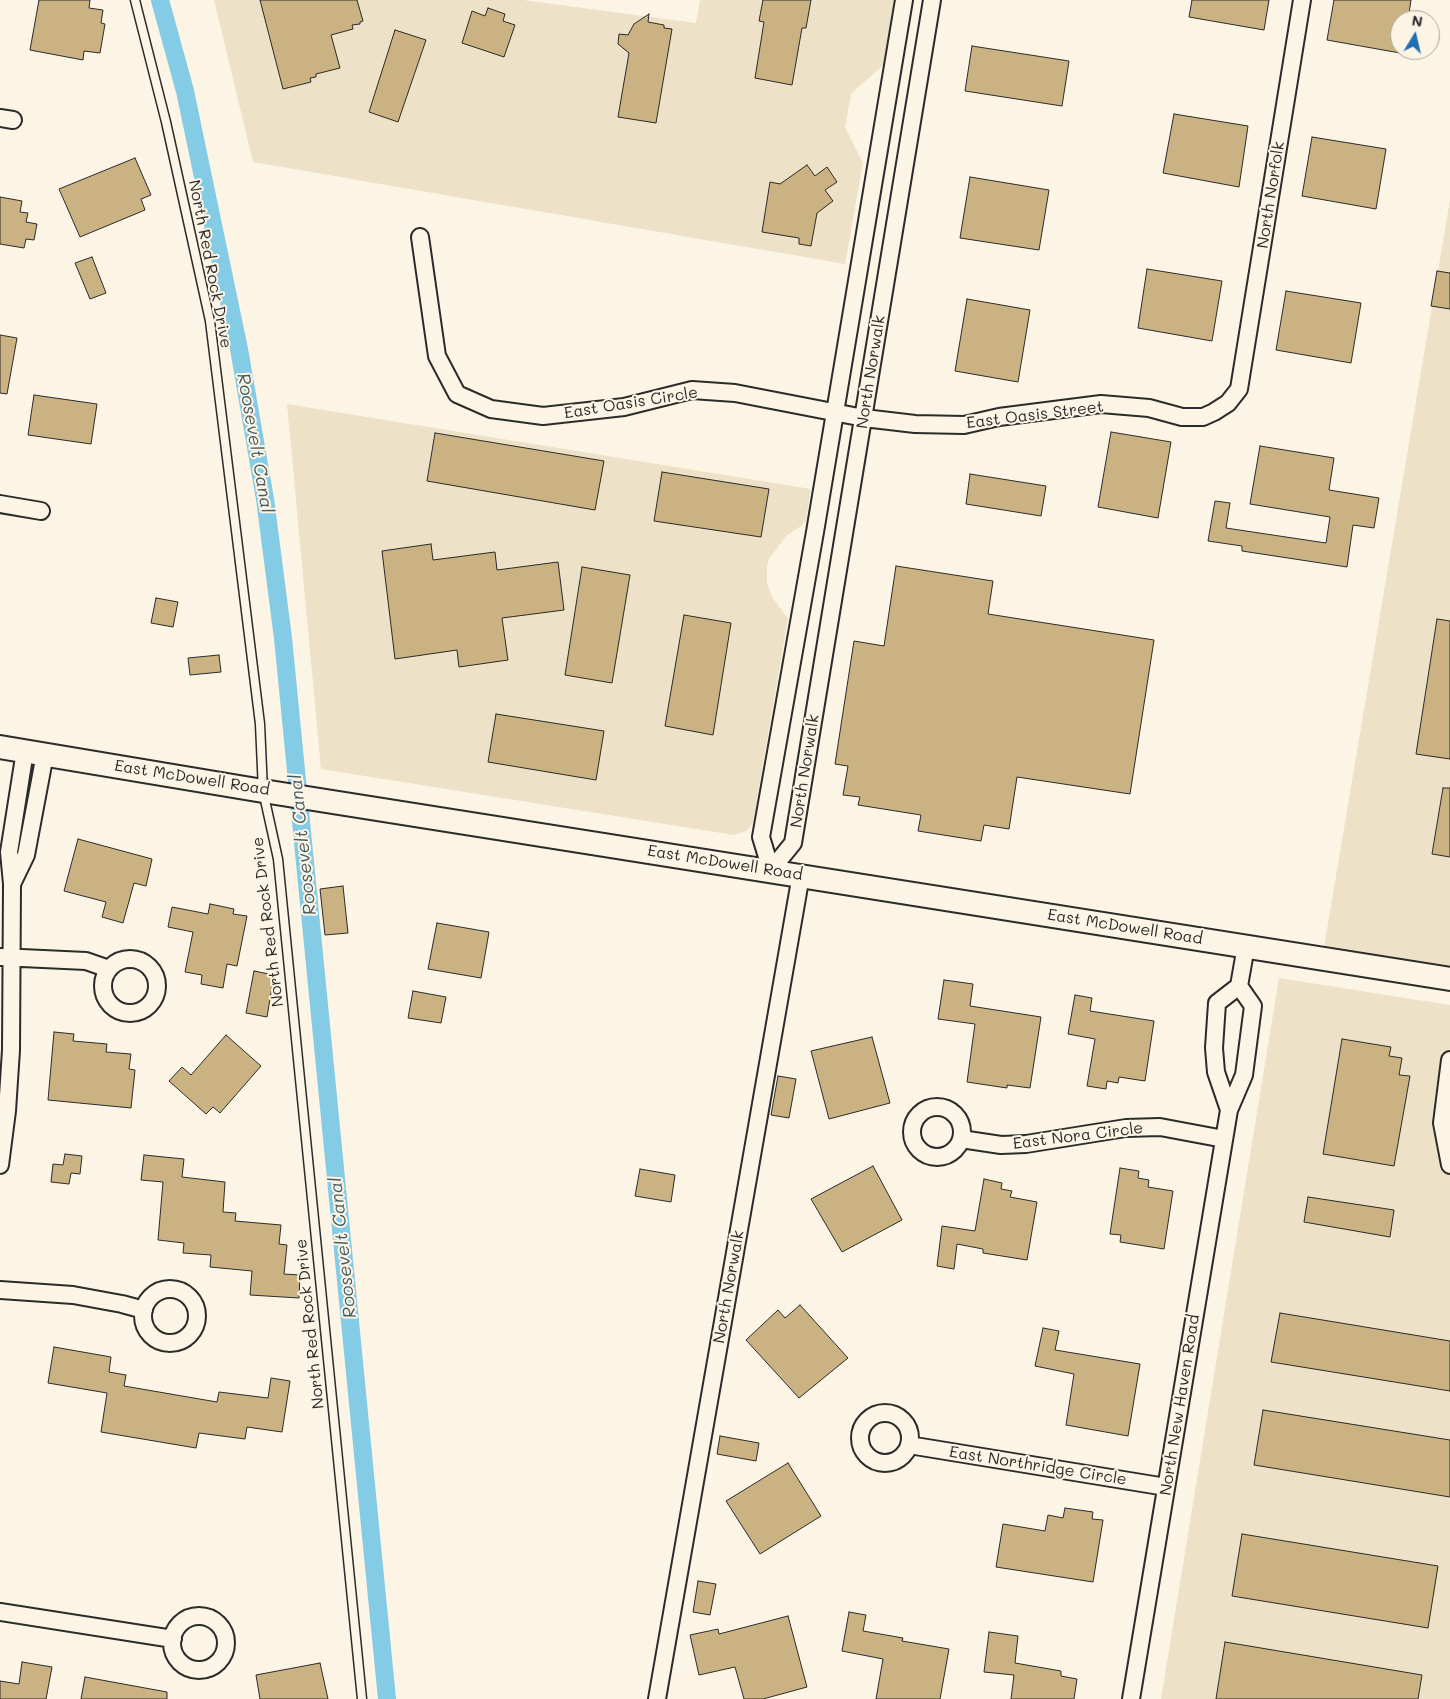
<!DOCTYPE html>
<style>
body{margin:0}
#map{position:relative;width:1450px;height:1699px;overflow:hidden;background:#fcf5e5;font-family:Mali,sans-serif}
canvas{display:block}
.north{position:absolute;left:1390px;top:10px;width:50px;height:50px;box-sizing:border-box;background:#fcf5e5;border:1px solid #a8a49b;border-radius:50%;rotate:9deg;font-size:14px;font-weight:700;line-height:20px;text-align:center;color:#2b2b2b}
.north::after{content:'';display:block;margin:auto;width:18px;height:22px;background:#1f6fb2;clip-path:polygon(50% 0,100% 100%,50% 72%,0 100%)}
</style>
<div id="map">
<canvas width="1450" height="1699"></canvas>
<div class="north">N</div>
</div>
<script>
const ctx = document.querySelector('canvas').getContext('2d');
ctx.lineJoin = 'round';
function fillPath(path, color) { ctx.fillStyle = color; ctx.fill(path, 'evenodd'); }
const toPath = rows => new Path2D(rows.map(r => 'M' + r).join(''));
function strokePath(path, color, width, dash) { ctx.strokeStyle = color; ctx.lineWidth = width; ctx.lineCap = dash ? 'butt' : 'round'; ctx.setLineDash(dash || []); ctx.stroke(path); }
function label(font, color, halo, rows, align = 'center') {
  ctx.font = font + ' Mali,sans-serif'; ctx.lineWidth = 4; ctx.setLineDash([]); ctx.textBaseline = 'middle'; ctx.strokeStyle = halo; ctx.fillStyle = color; for (const [text, x, y, turn = 0] of rows) {
    ctx.save(); ctx.translate(x, y); ctx.rotate((+turn || 0) * Math.PI / 180); ctx.textAlign = isNaN(turn) ? turn : align; if (halo) ctx.strokeText(text, 0, 0); ctx.fillText(text, 0, 0); ctx.restore();
  }
}
fillPath(toPath([
 [214,0,523,0,696,23,700,0,894,0,883,65,851,94,845,127,863,163,845,264,253,162],
 [1450,200,1450,979,1322,959],
 [287,404,811,489,806,520,801,526,786,536,769,559,767,566,767,583,772,597,788,619,753,823,746,831,734,835,321,769],
 [1279,978,1450,1005,1450,1699,1161,1699]
]), '#ede1c7');
strokePath(toPath([
 [160,0,185,91,239,349,265,499,283,638,387,1699]
]), '#84cbe5', 18);
const building = toPath([
 [39,0,90,0,89,8,103,10,101,23,105,24,100,53,84,51,83,60,30,50,39,0],
 [260,0,357,0,363,21,360,22,360,24,352,25,353,29,331,35,340,68,316,74,316,77,310,78,311,82,283,89,260,0],
 [763,0,811,0,806,28,802,28,792,85,755,78,764,22,759,21,763,0],
 [1192,0,1269,0,1264,30,1189,17,1192,0],
 [1334,0,1411,0,1408,20,1400,20,1400,53,1327,40,1334,0],
 [488,8,505,14,503,21,515,25,504,57,462,43,472,11,485,16,488,8],
 [649,14,648,22,664,25,664,28,672,29,656,123,618,117,629,53,618,44,619,34,628,35,634,24,649,14],
 [395,30,426,40,398,122,369,112,395,30],
 [972,46,1069,61,1062,106,965,91,972,46],
 [1174,114,1248,126,1239,187,1163,173,1174,114],
 [1312,137,1386,149,1376,209,1302,196,1312,137],
 [135,158,151,195,141,199,145,210,80,237,59,189,135,158],
 [807,165,815,176,827,167,837,182,825,190,833,201,817,213,811,246,799,244,799,238,762,232,770,182,780,184,807,165],
 [970,177,1049,190,1039,250,960,238,970,177],
 [0,197,22,201,20,212,28,213,26,222,37,224,34,240,26,239,24,248,0,244,0,197],
 [92,257,106,293,90,299,75,263,92,257],
 [1147,269,1222,281,1212,341,1138,328,1147,269],
 [1437,271,1450,273,1450,309,1431,306,1437,271],
 [1286,291,1361,303,1351,363,1276,350,1286,291],
 [967,299,1030,310,1018,382,955,371,967,299],
 [0,335,17,338,7,394,0,393,0,335],
 [34,395,97,404,91,444,28,435,34,395],
 [1111,432,1171,442,1158,518,1098,507,1111,432],
 [435,433,604,461,595,510,427,481,435,433],
 [1260,446,1334,458,1329,490,1379,498,1374,528,1353,525,1347,567,1242,551,1242,546,1208,541,1215,501,1230,503,1226,528,1326,543,1330,517,1250,504,1260,446],
 [662,472,769,489,761,537,654,521,662,472],
 [970,474,1046,486,1041,516,966,504,970,474],
 [431,544,433,560,495,552,497,570,558,562,564,610,502,618,508,660,459,667,457,650,395,659,382,551,431,544],
 [896,566,993,581,988,614,1154,640,1130,794,1017,777,1009,829,984,825,981,841,918,831,921,815,858,805,860,797,843,795,848,766,835,764,854,641,884,646,896,566],
 [582,567,630,575,612,683,565,675,582,567],
 [156,598,178,602,173,627,151,623,156,598],
 [684,615,731,623,713,735,665,726,684,615],
 [1437,619,1450,621,1450,759,1416,754,1437,619],
 [219,655,221,672,190,675,188,658,219,655],
 [496,714,604,731,596,780,488,762,496,714],
 [1443,788,1450,788,1450,857,1432,854,1443,788],
 [78,839,152,859,146,886,134,883,123,923,102,917,106,902,64,891,78,839],
 [343,886,348,933,325,935,320,889,343,886],
 [210,904,234,909,233,914,247,916,237,966,227,964,223,988,201,984,202,975,185,972,193,932,168,927,172,907,208,914,210,904],
 [437,923,489,932,481,978,428,969,437,923],
 [254,971,274,975,267,1017,246,1013,254,971],
 [944,980,973,984,970,1006,1041,1017,1030,1088,1007,1085,1007,1088,967,1082,975,1024,938,1019,944,980],
 [413,991,446,997,441,1023,408,1018,413,991],
 [1075,995,1092,998,1090,1011,1154,1021,1145,1081,1119,1077,1118,1083,1107,1081,1106,1089,1087,1086,1095,1039,1068,1034,1075,995],
 [54,1032,74,1034,73,1041,107,1044,106,1052,131,1054,129,1069,135,1070,131,1108,48,1100,54,1032],
 [226,1035,261,1066,220,1113,213,1107,206,1114,169,1081,182,1067,191,1075,226,1035],
 [872,1037,890,1103,829,1119,811,1051,872,1037],
 [1342,1039,1391,1047,1389,1056,1402,1058,1399,1075,1410,1076,1394,1166,1323,1154,1342,1039],
 [778,1076,796,1079,789,1118,771,1115,778,1076],
 [65,1154,82,1156,80,1174,71,1173,69,1184,51,1182,53,1164,63,1165,65,1154],
 [144,1155,184,1159,182,1177,225,1182,223,1212,236,1213,235,1221,281,1225,279,1244,287,1245,284,1274,300,1275,299,1298,250,1295,252,1271,210,1267,211,1255,183,1253,184,1243,158,1240,163,1182,141,1180,144,1155],
 [873,1166,902,1220,842,1252,811,1199,873,1166],
 [1120,1168,1139,1171,1138,1178,1149,1180,1148,1187,1173,1191,1164,1249,1120,1242,1121,1235,1110,1234,1120,1168],
 [640,1169,675,1175,671,1202,635,1196,640,1169],
 [984,1179,1002,1183,1001,1189,1012,1191,1010,1197,1037,1202,1027,1260,983,1253,983,1249,957,1244,954,1269,937,1266,942,1226,975,1231,984,1179],
 [1308,1197,1394,1210,1390,1237,1304,1222,1308,1197],
 [800,1305,848,1358,799,1398,746,1340,778,1310,785,1318,800,1305],
 [1280,1313,1450,1341,1450,1391,1271,1362,1280,1313],
 [1043,1328,1059,1331,1055,1350,1140,1364,1128,1436,1066,1425,1074,1374,1035,1366,1043,1328],
 [54,1347,111,1357,109,1372,126,1375,124,1386,217,1402,219,1392,268,1398,271,1378,290,1381,282,1432,247,1427,245,1439,199,1433,196,1448,101,1432,107,1393,48,1383,54,1347],
 [1263,1410,1450,1440,1450,1497,1254,1465,1263,1410],
 [720,1436,759,1443,756,1461,717,1454,720,1436],
 [788,1463,821,1516,760,1554,726,1501,788,1463],
 [1065,1508,1093,1512,1092,1519,1103,1520,1093,1582,996,1567,1003,1524,1045,1531,1048,1515,1063,1518,1065,1508],
 [1242,1534,1438,1566,1428,1628,1232,1596,1242,1534],
 [698,1581,716,1584,710,1615,693,1612,698,1581],
 [849,1612,866,1615,863,1631,903,1638,902,1641,949,1649,940,1699,876,1699,883,1659,842,1651,849,1612],
 [788,1616,807,1687,763,1699,744,1699,735,1667,699,1675,690,1635,718,1629,719,1634,788,1616],
 [989,1632,1018,1636,1015,1663,1061,1671,1061,1676,1077,1679,1074,1699,1011,1699,1014,1675,984,1672,989,1632],
 [1225,1642,1422,1675,1418,1699,1216,1699,1225,1642],
 [22,1662,52,1667,46,1699,0,1699,0,1681,19,1684,22,1662],
 [320,1663,328,1699,260,1699,256,1675,320,1663],
 [85,1677,167,1692,167,1699,81,1699,85,1677]
]);
fillPath(building, '#cbb282');
strokePath(building, '#2b2b2b', 1);
const lane = toPath([
 [135,0,166,122,210,321,260,724,263,791,278,859,362,1699]
]);
const street = toPath([
 [0,118,13,120],
 [420,237,437,356,457,394,491,409,543,416,624,407,692,390,735,393,864,418,915,424,964,425,999,417,1101,404,1149,408,1182,417,1203,417,1214,412,1228,403,1239,389,1302,0],
 [0,504,41,511],
 [771,870,793,843,932,0],
 [771,870,761,837,815,532,904,0],
 [12,884,26,855,45,754],
 [0,957,86,961,109,969],
 '103 986a27 27 0 1 1 54 0a27 27 0 1 1-54 0Z',
 [1239,986,1253,1006,1244,1075,1229,1110,1216,1072,1214,1048,1217,1003,1239,986,1246,946],
 [1450,1060,1442,1123,1450,1165],
 '912 1132a25 25 0 1 1 50 0a25 25 0 1 1-50 0Z',
 [961,1139,1001,1145,1026,1144,1126,1128,1160,1127,1224,1139],
 [0,1165,7,1111,11,1050,12,884,9,852,25,751],
 '143 1316a27 27 0 1 1 54 0a27 27 0 1 1-54 0Z',
 [0,1290,73,1295,122,1304,144,1310],
 '860 1438a25 25 0 1 1 50 0a25 25 0 1 1-50 0Z',
 [909,1445,1166,1487],
 [0,1612,173,1639],
 '172 1643a27 27 0 1 1 54 0a27 27 0 1 1-54 0Z',
 [657,1699,801,875],
 [1131,1699,1229,1110]
]);
const secondary = toPath([
 [0,747,263,791,1450,979]
]);
strokePath(lane, '#2b2b2b', 11);
strokePath(street, '#2b2b2b', 20);
strokePath(secondary, '#2b2b2b', 26);
strokePath(lane, '#fcf5e5', 8);
strokePath(street, '#fcf5e5', 16);
strokePath(secondary, '#fcf5e5', 22);
label('16px', '#2b2b2b', '#fcf5e5', [
 ["North Norfolk",1271,195,-81],
 ["North Red Rock Drive",210,264,79],
 ["North Norwalk",871,372,-81],
 ["East Oasis Circle",631,403,-9],
 ["East Oasis Street",1035,415,-7],
 ["North Norwalk",805,771,-81],
 ["East McDowell Road",192,778,9],
 ["East McDowell Road",725,863,9],
 ["North Red Rock Drive",268,922,-97],
 ["East McDowell Road",1125,927,9],
 ["East Nora Circle",1078,1136,-7],
 ["North Norwalk",729,1287,-80],
 ["North Red Rock Drive",310,1324,-96],
 ["North New Haven Road",1180,1405,-81],
 ["East Northridge Circle",1038,1466,9]
]);
label('italic 18px', '#465b63', '#fcf5e5', [
 ["Roosevelt Canal",255,443,80],
 ["Roosevelt Canal",303,845,-96],
 ["Roosevelt Canal",343,1248,-96]
]);
</script>
